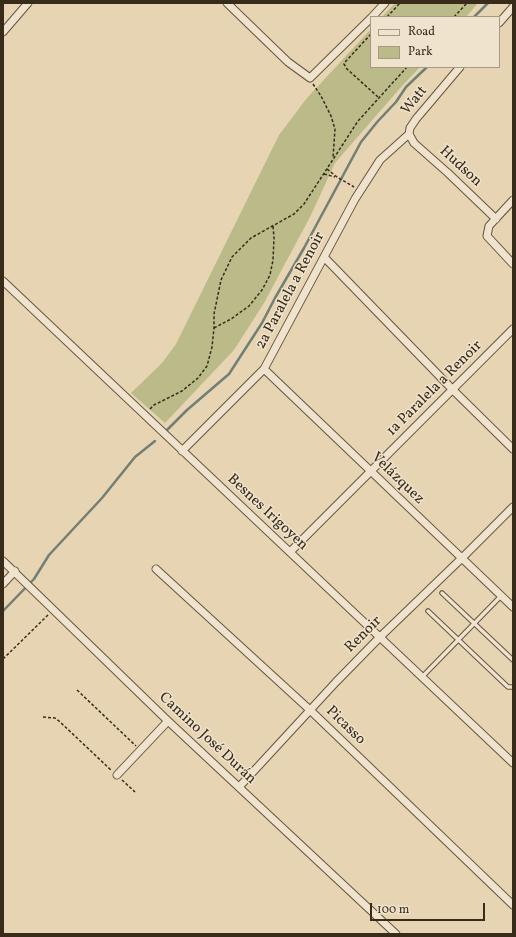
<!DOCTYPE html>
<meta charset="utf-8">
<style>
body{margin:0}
#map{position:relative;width:516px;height:937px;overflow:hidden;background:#e7d4b2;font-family:Vollkorn,serif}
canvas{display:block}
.frame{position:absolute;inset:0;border:4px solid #392b1a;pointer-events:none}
.legend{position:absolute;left:370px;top:16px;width:130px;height:52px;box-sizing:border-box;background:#efe3cd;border:1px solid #a69985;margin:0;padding:5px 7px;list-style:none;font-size:12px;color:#392b1a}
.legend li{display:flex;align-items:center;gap:8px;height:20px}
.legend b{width:20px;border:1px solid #a69985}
.scale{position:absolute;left:370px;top:903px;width:115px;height:18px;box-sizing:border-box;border:2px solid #392b1a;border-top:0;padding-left:5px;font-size:12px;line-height:14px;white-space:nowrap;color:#392b1a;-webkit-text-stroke:3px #efe3cd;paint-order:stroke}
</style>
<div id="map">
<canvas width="516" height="937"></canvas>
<div class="frame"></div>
<ul class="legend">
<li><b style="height:5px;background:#efe3cd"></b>Road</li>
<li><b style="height:11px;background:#babb89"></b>Park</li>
</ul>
<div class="scale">100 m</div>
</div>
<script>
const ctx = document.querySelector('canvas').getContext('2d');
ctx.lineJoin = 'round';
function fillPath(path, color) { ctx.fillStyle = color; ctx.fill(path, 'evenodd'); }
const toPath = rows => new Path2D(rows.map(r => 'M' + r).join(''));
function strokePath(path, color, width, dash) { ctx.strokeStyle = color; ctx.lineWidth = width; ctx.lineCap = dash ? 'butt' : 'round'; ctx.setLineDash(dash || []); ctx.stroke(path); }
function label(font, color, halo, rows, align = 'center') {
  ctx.font = font + ' Vollkorn,serif'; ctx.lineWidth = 3; ctx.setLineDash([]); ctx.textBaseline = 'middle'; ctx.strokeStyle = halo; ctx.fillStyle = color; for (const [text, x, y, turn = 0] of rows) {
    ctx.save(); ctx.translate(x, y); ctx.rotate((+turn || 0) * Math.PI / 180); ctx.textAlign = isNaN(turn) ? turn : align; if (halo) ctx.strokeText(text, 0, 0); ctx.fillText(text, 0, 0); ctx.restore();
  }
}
fillPath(toPath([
 [395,3,478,3,466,17,382,17],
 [371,29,371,67,420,67,402,86,335,163,310,217,264,303,234,350,165,423,131,393,162,363,176,344,279,135,307,98]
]), '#babb89');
strokePath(toPath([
 [474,17,488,3],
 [166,431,187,410,229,374,262,323,275,298,304,248,361,142,378,121,396,102,406,87,427,67],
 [3,611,34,579,49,555,102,498,135,457,155,441]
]), '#727f76', 2.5);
const service = toPath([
 [442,593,513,660],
 [428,611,508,687,513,687],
 [422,677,501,596]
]);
const minor = toPath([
 [227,3,288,62,310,78,371,18],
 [372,17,385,3],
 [499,23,513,7],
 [3,32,28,3],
 [409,134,414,143,448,173,496,219],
 [409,134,410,128,416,119,460,67],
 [513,200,489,226,487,236,513,264],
 [324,257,453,390,513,449],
 [3,281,513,763],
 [264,369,513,607],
 [182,451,264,369,355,199,380,160,409,134],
 [290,552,513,329],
 [3,561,168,721,396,934],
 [156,569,310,710,513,905],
 [3,584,15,571],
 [117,775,168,721],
 [240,786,336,682,380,637,462,558,513,507]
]);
strokePath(service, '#645540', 5.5);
strokePath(minor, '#645540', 9);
strokePath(toPath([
 [387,17,400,3],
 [454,17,467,3],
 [371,34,346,61,344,64,347,69,378,97],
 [313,84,321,96,331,116,335,129,333,158],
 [327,169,337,177,354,187],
 [324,174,335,177],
 [214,328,231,319,249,306,262,290,270,275,273,260,274,238,273,226],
 [150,409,154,405,182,391,198,378,207,366,212,347,214,328,214,314,221,280,232,257,251,238,294,214,304,204,358,121,407,67],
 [3,659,48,615],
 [77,690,136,746],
 [43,717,55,718,59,721,112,771],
 [122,780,135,792]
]), '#392b1a', 1.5, [3, 2]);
strokePath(service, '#efe3cd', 3.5);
strokePath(minor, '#efe3cd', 7);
label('15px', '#392b1a', '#efe3cd', [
 ["Watt",415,101,-51],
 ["Hudson",460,167,43],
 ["2a Paralela a Renoir",291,291,-62],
 ["1a Paralela a Renoir",435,389,-45],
 ["Velázquez",397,479,44],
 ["Besnes Irigoyen",267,513,43],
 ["Renoir",364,635,-45],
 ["Picasso",345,726,44],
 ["Camino José Durán",207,739,43]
]);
</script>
